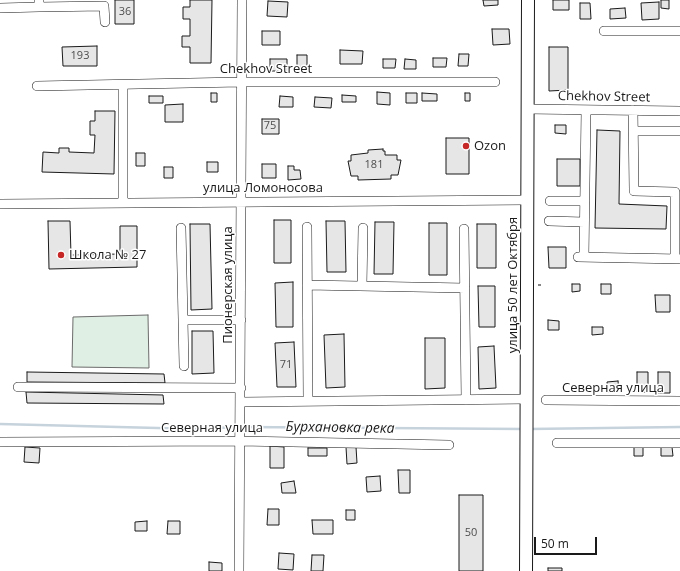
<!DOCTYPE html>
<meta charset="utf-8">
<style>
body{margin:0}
#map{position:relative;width:680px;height:571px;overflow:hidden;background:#fff;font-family:"Open Sans",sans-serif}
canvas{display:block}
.scale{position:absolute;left:534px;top:537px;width:63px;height:18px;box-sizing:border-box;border:2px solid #1a1a1a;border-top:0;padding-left:5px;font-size:12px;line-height:14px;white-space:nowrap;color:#1a1a1a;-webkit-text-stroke:3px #fff;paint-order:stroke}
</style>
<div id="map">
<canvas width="680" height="571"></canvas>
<div class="scale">50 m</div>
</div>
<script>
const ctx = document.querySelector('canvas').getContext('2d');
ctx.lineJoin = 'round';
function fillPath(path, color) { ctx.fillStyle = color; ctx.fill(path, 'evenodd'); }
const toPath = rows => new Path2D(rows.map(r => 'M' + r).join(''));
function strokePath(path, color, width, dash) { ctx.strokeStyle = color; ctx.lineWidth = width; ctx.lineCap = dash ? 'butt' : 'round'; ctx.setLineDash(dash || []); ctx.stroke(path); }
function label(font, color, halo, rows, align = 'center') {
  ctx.font = font + ' "Open Sans",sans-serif'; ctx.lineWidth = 3; ctx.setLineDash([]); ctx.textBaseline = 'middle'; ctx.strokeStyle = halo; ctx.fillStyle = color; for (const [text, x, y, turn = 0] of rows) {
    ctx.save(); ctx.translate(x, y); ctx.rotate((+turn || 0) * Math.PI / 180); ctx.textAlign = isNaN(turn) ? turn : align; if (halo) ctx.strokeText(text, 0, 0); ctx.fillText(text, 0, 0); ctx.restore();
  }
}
const green = toPath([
 [148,315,149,368,72,367,73,317,148,315]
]);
fillPath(green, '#e0efe3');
strokePath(green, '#6a6a6a', 1);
strokePath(toPath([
 [0,424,197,429,237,427],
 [242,427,523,429],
 [530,429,680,427]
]), '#c6d2dc', 2.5);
const building = toPath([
 [115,0,134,0,134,24,115,24,115,0],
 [190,0,212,0,211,63,190,63,190,47,182,47,182,36,190,36,190,19,183,19,183,7,190,7,190,0],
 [483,0,498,0,498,5,484,6,483,0],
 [553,0,569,0,569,10,553,10,553,0],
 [661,0,669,0,669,9,661,8,661,0],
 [268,1,288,2,287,17,267,16,268,1],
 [659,2,659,19,642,20,641,3,659,2],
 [580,3,590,3,591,19,580,19,580,3],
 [625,8,626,18,610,19,610,9,625,8],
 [492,29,509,29,510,44,493,45,492,29],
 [262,31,280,31,280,45,262,45,262,31],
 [97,46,97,66,63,66,62,47,97,46],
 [549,47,568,47,568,90,549,91,549,47],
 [340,50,363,51,362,64,340,64,340,50],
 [459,54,469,54,468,66,458,66,459,54],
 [297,55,307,55,307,67,297,67,297,55],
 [433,58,447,58,446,67,433,67,433,58],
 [270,59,287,59,287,71,270,71,270,59],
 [383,59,396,59,395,68,383,68,383,59],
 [405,59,416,60,416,69,404,69,405,59],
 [377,92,390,93,390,105,377,104,377,92],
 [211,93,217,93,217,102,211,102,211,93],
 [406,93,417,93,417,103,406,103,406,93],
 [422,93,437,94,437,101,422,101,422,93],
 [465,93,470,93,470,101,465,101,465,93],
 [342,95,356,96,356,102,342,102,342,95],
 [149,96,163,96,163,103,149,103,149,96],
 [280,96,293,97,293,107,279,107,280,96],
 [315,97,332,98,331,108,314,107,315,97],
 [183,104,183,122,165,122,165,105,183,104],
 [95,111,115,111,114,174,42,172,43,152,59,153,59,148,69,148,69,152,94,153,95,135,90,135,90,121,95,121,95,111],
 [262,119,279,119,279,134,262,134,262,119],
 [555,125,566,125,566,134,555,133,555,125],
 [597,130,620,131,619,204,667,206,666,229,595,228,597,130],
 [446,138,469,138,469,174,446,174,446,138],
 [383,149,383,151,385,151,385,155,397,155,397,160,401,160,398,175,391,175,391,179,358,180,358,176,351,176,348,161,351,161,351,155,368,153,368,150,383,149],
 [136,153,145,153,145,166,136,166,136,153],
 [557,159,580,159,580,186,557,186,557,159],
 [207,162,218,162,218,172,207,172,207,162],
 [262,164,276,164,276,178,262,178,262,164],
 [288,166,294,166,294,170,300,170,301,179,288,180,288,166],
 [164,167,173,167,173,178,164,178,164,167],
 [274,220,291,220,291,263,274,263,274,220],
 [48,221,70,221,71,255,120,254,120,226,137,226,137,267,49,269,48,221],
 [326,221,345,221,346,272,327,272,326,221],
 [375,222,394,222,393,274,374,274,375,222],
 [429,223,447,223,447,275,429,275,429,223],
 [190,224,210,224,212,309,191,310,190,224],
 [477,224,496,224,496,268,477,268,477,224],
 [548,247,566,247,566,268,549,268,548,247],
 [293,282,293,327,276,327,275,283,293,282],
 [572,284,580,284,580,291,572,292,572,284],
 [601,284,611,284,611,294,601,294,601,284],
 [478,286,495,286,495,327,479,327,478,286],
 [655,295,670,295,670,312,656,312,655,295],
 [548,320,559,321,559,330,548,330,548,320],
 [592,327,603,327,603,334,592,335,592,327],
 [192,331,213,331,214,373,192,374,192,331],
 [344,334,345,387,326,388,324,335,344,334],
 [425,338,445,338,445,388,425,389,425,338],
 [294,342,296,387,277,387,275,343,294,342],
 [494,346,496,388,479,389,478,347,494,346],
 [27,372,164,374,165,383,27,382,27,372],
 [637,372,648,372,648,392,637,392,637,372],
 [658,372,670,372,670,393,658,393,658,372],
 [618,381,619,391,608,392,607,382,618,381],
 [26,392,163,395,164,404,27,403,26,392],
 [634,445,643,446,643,456,634,456,634,445],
 [270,446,284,447,284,468,270,468,270,446],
 [25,447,40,448,39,463,24,462,25,447],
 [346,447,356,447,357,463,347,464,346,447],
 [661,447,672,447,673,456,661,456,661,447],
 [308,448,327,448,327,456,308,456,308,448],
 [398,470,410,470,410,493,399,493,398,470],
 [380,476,381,491,367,492,366,477,380,476],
 [294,481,296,493,282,493,281,483,294,481],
 [459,495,483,495,483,571,459,571,459,495],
 [268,509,279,509,279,525,267,525,268,509],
 [346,510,355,510,355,520,346,520,346,510],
 [312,520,333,520,333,534,313,534,312,520],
 [147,521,147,531,135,531,135,522,147,521],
 [168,521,180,521,180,534,167,534,168,521],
 [279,553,294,554,293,570,278,569,279,553],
 [312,555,324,555,323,571,311,571,312,555],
 [209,562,222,563,222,571,209,571,209,562],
 [548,568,562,568,562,571,548,571,548,568]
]);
fillPath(building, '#e6e6e6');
strokePath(building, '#1a1a1a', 1);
const minor = toPath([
 [39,7,104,6,105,22],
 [0,8,39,7,39,0],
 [604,31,680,31],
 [123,85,123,202],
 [37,86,241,82,495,82],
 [527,109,680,111],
 [633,110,634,191,675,192,675,259],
 [633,131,680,131],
 [550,201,585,201],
 [0,204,527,200],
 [549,221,584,222],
 [307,227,308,401],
 [181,228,183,320,241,320],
 [464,229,466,400],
 [578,257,680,259],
 [584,257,586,110],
 [307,285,465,288],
 [362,286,363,228],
 [183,320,184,366],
 [18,387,241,388],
 [546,400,680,401],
 [241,402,527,399],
 [0,442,240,441,449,445],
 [557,443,680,443],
 [239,571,242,0]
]);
const major = toPath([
 [526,571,528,0]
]);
strokePath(minor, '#1a1a1a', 10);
strokePath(major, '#1a1a1a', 14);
strokePath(toPath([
 [512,285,518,285],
 [538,285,543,285]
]), '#5f5f5f', 1.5, [3, 2]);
strokePath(minor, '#fff', 9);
strokePath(major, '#fff', 12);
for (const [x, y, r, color] of [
 [466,146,4,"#c62828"],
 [61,255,4,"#c62828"]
]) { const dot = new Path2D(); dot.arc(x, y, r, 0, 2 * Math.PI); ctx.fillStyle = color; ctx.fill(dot); strokePath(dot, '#fff', 1.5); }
label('11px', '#4d4d4d', null, [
 ["36",125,12],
 ["193",80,56],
 ["75",270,126],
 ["181",374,165],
 ["71",286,365],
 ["50",471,533]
]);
label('13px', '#1a1a1a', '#fff', [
 ["Chekhov Street",266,69],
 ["Chekhov Street",604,97,1],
 ["улица Ломоносова",263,188],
 ["Пионерская улица",228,285,-90],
 ["улица 50 лет Октября",513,285,-90],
 ["Северная улица",613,388],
 ["Северная улица",212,428]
]);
label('13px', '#1a1a1a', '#fff', [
 ["Ozon",474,146],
 ["Школа № 27",69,255]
], 'left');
label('italic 14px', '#1a1a1a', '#fff', [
 ["Бурхановка река",340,428,1]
]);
</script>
